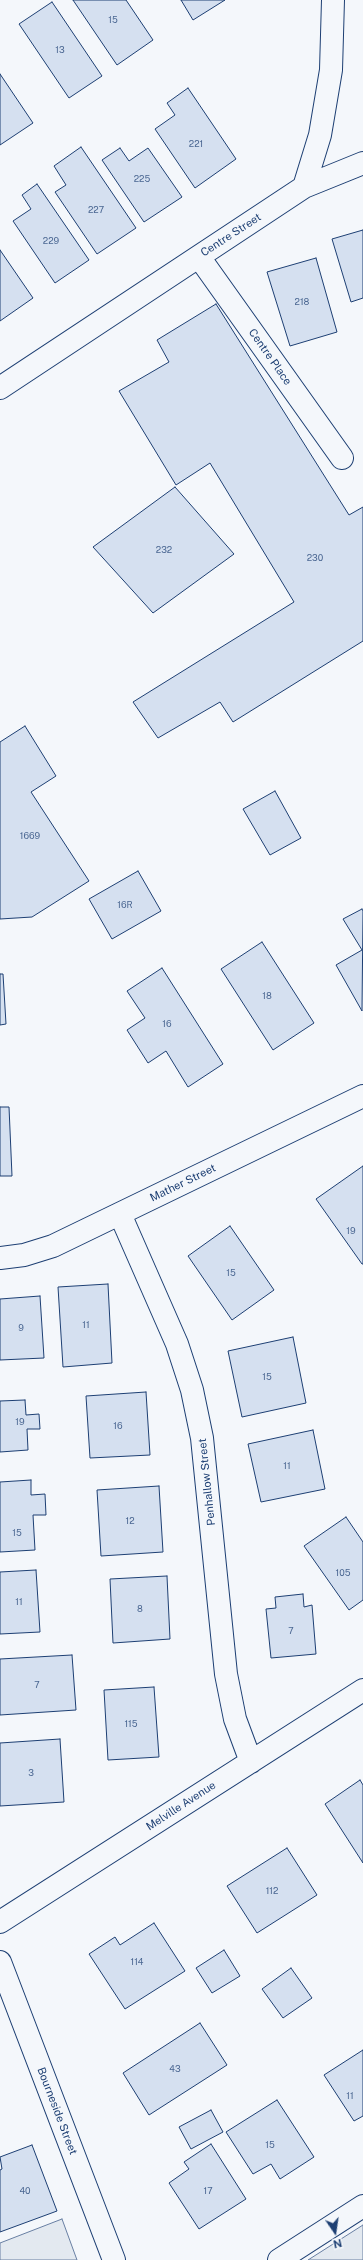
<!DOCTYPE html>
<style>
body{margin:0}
#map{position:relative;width:363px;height:2260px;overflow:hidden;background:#f4f7fb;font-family:"Public Sans",sans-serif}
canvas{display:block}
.north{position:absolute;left:315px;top:2212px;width:40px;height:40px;-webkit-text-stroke:3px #f4f7fb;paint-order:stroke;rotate:167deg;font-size:11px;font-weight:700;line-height:16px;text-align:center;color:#1d3f73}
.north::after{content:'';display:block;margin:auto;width:14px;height:18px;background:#1d3f73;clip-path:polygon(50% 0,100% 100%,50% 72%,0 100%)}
</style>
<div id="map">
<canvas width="363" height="2260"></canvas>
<div class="north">N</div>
</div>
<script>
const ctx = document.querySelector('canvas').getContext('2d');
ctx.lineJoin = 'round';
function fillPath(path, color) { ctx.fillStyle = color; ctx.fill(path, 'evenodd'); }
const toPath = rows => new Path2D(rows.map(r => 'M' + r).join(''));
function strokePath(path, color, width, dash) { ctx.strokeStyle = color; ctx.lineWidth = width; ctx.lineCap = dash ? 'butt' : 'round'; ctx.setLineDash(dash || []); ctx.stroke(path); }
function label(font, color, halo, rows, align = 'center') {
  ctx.font = font + ' "Public Sans",sans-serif'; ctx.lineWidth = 3; ctx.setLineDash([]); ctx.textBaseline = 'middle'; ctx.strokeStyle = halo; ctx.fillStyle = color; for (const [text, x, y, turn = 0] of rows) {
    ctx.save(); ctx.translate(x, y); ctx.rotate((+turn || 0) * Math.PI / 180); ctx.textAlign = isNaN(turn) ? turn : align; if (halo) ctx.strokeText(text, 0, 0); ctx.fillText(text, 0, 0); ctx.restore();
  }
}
const green = toPath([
 [62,2219,77,2260,0,2260,0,2243,62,2219],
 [363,2225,363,2260,308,2260,363,2225]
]);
fillPath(green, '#e3e9f0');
strokePath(green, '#687fa3', 1);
const building = toPath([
 [73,0,126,0,153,40,117,65,73,0],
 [181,0,225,0,193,20,181,0],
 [52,2,102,76,69,98,19,24,52,2],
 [0,74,33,123,0,145,0,74],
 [188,88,236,159,195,188,155,129,175,115,167,103,188,88],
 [81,147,136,228,97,254,55,192,66,185,54,166,81,147],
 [120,148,129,161,148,148,182,197,144,222,102,160,120,148],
 [37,184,89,260,55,283,13,221,31,209,22,195,37,184],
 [363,230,363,298,351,302,332,239,363,230],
 [0,250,33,298,0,321,0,250],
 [316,258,337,332,290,346,267,272,316,258],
 [216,304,349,515,363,507,363,641,233,722,220,702,158,738,133,702,294,602,210,463,176,485,119,391,169,362,157,340,216,304],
 [175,487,234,554,153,613,93,547,175,487],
 [25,726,56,776,31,792,89,881,32,917,0,919,0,742,25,726],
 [275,791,301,838,270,855,243,809,275,791],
 [138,871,161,911,112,939,89,899,138,871],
 [362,909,363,911,362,1011,336,965,362,950,343,919,362,909],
 [262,942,314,1023,273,1050,221,969,262,942],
 [162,968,223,1064,188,1087,166,1051,148,1063,127,1030,145,1018,127,991,162,968],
 [0,974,3,974,6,1024,0,1025,0,974],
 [0,1107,9,1107,12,1176,0,1176,0,1107],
 [363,1166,363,1264,362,1264,316,1199,363,1166],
 [230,1226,274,1290,232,1320,188,1256,230,1226],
 [108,1284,112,1363,63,1367,58,1287,108,1284],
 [40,1296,44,1358,0,1360,0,1299,40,1296],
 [293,1337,306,1403,242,1417,228,1351,293,1337],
 [146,1392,150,1455,90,1458,86,1396,146,1392],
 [25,1400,26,1415,39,1414,40,1429,27,1429,28,1450,0,1452,0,1401,25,1400],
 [313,1430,325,1489,261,1502,248,1444,313,1430],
 [31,1480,31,1495,45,1494,46,1515,33,1515,35,1550,0,1552,0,1482,31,1480],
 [159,1486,163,1552,101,1556,97,1490,159,1486],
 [346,1517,363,1542,363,1600,349,1610,304,1546,346,1517],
 [36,1570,40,1632,0,1634,0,1572,36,1570],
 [167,1576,170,1639,113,1643,110,1579,167,1576],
 [303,1594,304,1607,312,1605,316,1654,271,1658,266,1609,276,1608,275,1597,303,1594],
 [72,1655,76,1710,0,1715,0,1659,72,1655],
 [154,1687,159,1757,108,1760,104,1690,154,1687],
 [60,1739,64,1802,0,1806,0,1743,60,1739],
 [360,1780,363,1785,363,1863,325,1804,360,1780],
 [287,1848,317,1895,257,1933,227,1886,287,1848],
 [154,1923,185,1971,125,2009,89,1954,115,1937,120,1945,154,1923],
 [224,1950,240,1976,212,1993,196,1968,224,1950],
 [291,1968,312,1998,283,2018,262,1989,291,1968],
 [200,2023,227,2065,149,2115,123,2073,200,2023],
 [363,2050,363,2116,354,2121,324,2075,363,2050],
 [277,2100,314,2157,280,2179,271,2164,253,2174,226,2132,277,2100],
 [211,2110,223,2132,191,2149,179,2127,211,2110],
 [211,2144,246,2199,199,2229,169,2183,189,2169,184,2162,211,2144],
 [32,2145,57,2211,0,2232,0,2170,2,2169,0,2157,32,2145]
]);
fillPath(building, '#d5e0f0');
strokePath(building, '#1d3f73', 1);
const minor = toPath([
 [304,187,363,163],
 [199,257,342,458],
 [0,388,304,187,320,135,331,70,333,0],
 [120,1214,177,1344,192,1390,202,1438,226,1674,235,1719,251,1762],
 [0,1258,24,1255,53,1246,363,1096],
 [0,1922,363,1690],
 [0,1962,114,2260],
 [279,2260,363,2206]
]);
strokePath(minor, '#1d3f73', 24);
strokePath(minor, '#f4f7fb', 22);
label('9px', '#4b6792', null, [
 ["15",113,20],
 ["13",60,50],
 ["221",196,144],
 ["225",142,179],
 ["227",96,210],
 ["229",51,241],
 ["218",302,302],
 ["232",164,550],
 ["230",315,558],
 ["1669",30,836],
 ["16R",125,905],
 ["18",267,996],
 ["16",167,1024],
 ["19",351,1231],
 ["15",231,1273],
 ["11",86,1325],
 ["9",21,1328],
 ["15",267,1377],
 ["19",20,1422],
 ["16",118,1426],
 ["11",287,1466],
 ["12",130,1521],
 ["15",17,1533],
 ["105",343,1573],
 ["11",19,1602],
 ["8",140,1609],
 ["7",291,1631],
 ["7",37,1685],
 ["115",131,1724],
 ["3",31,1773],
 ["112",272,1891],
 ["114",137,1962],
 ["43",175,2069],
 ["11",350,2096],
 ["15",270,2145],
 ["40",25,2191],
 ["17",208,2191]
]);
label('11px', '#1d3f73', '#f4f7fb', [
 ["Centre Street",231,235,-33],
 ["Centre Place",270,357,55],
 ["Mather Street",183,1183,-26],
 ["Penhallow Street",207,1482,-96],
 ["Melville Avenue",181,1806,-33],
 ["Bourneside Street",57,2111,69]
]);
</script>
